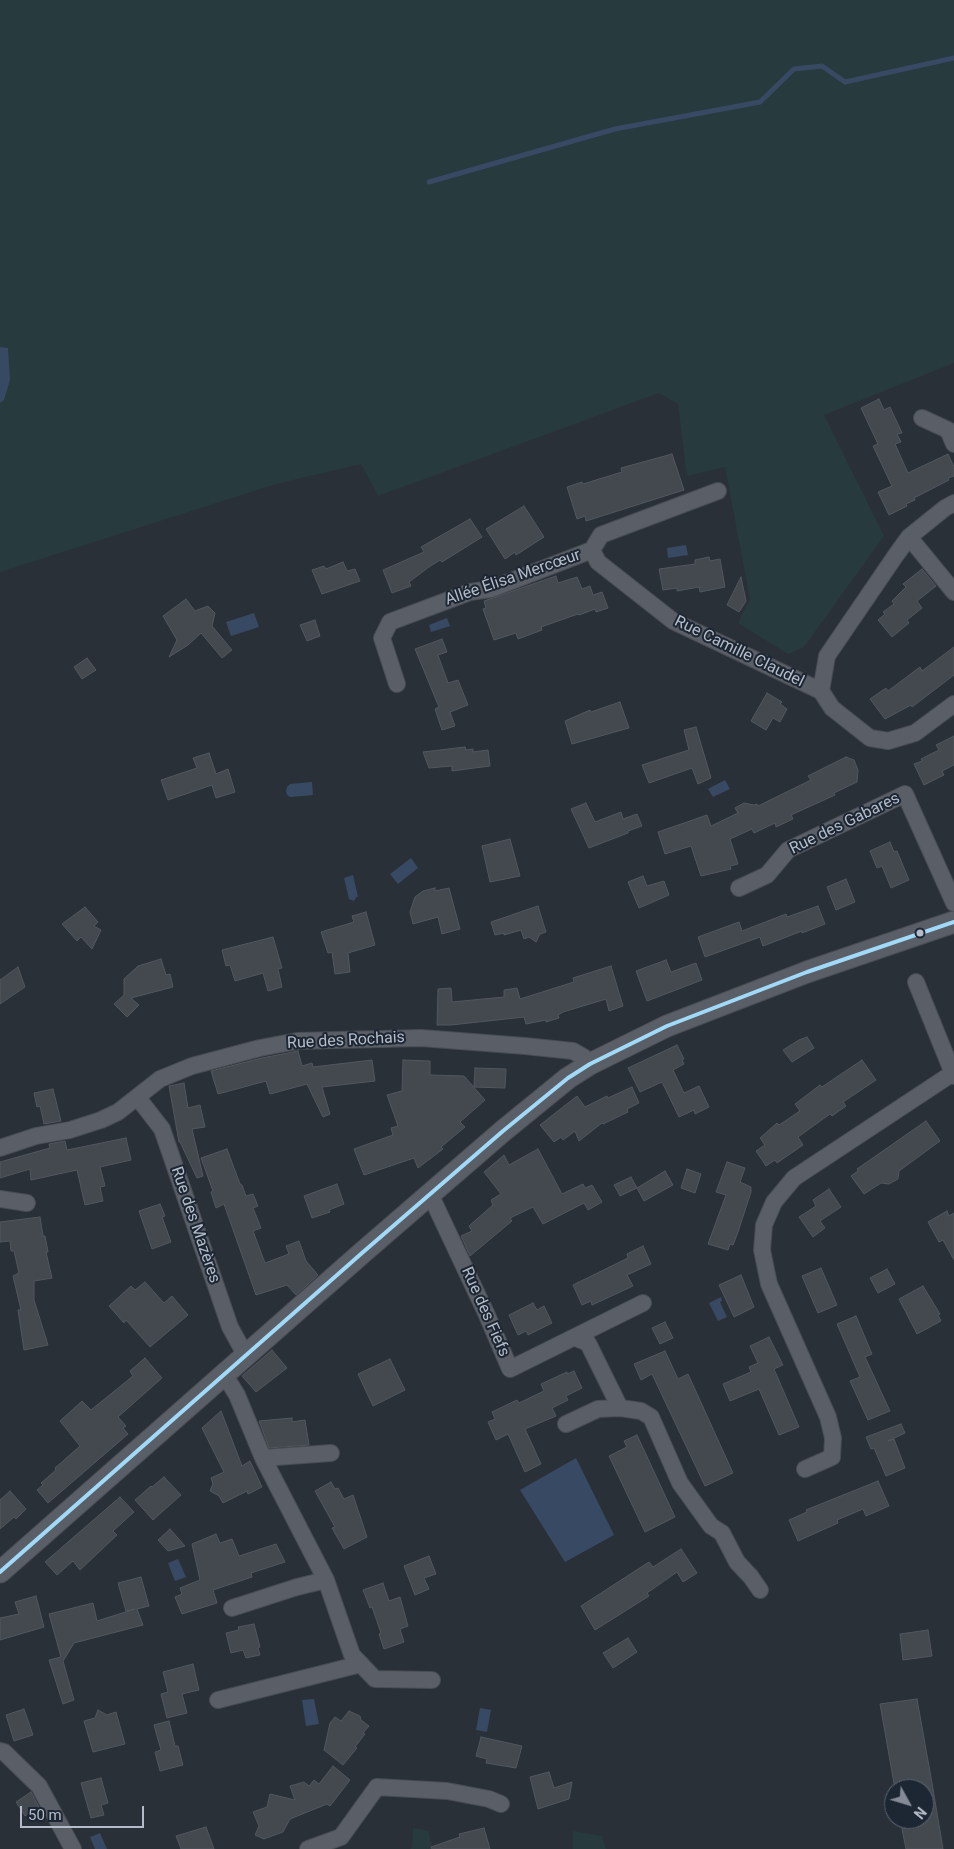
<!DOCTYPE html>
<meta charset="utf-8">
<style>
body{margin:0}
#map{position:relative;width:954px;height:1849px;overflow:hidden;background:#2a3038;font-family:Roboto,sans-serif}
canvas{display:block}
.north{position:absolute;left:884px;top:1779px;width:50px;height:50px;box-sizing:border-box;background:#1d2633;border:1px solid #59626f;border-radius:50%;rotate:129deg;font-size:14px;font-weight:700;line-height:20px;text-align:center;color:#b4bcc9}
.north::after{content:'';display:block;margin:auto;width:18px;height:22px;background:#848b96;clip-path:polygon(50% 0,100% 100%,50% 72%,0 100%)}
.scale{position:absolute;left:20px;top:1806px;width:124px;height:22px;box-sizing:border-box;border:2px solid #b4bcc9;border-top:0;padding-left:6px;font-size:15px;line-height:18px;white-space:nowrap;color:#b4bcc9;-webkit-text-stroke:4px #1d2633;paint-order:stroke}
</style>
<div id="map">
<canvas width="954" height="1849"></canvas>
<div class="north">N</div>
<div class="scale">50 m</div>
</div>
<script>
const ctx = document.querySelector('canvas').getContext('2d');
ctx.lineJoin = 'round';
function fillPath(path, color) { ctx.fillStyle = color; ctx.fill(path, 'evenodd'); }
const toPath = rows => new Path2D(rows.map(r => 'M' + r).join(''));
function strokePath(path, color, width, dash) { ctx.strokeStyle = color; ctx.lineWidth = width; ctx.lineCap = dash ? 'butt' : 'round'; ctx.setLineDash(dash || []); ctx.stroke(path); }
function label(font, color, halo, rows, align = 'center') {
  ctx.font = font + ' Roboto,sans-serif'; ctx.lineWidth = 4; ctx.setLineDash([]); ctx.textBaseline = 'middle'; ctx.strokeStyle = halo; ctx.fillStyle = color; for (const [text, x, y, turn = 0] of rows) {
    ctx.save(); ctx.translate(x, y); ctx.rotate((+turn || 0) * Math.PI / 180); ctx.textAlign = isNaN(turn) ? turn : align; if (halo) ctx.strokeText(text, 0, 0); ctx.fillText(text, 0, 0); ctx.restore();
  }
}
fillPath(toPath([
 [0,0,954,0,954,363,824,415,884,536,804,647,788,654,738,623,750,599,725,467,687,476,678,404,659,393,378,496,361,464,276,484,0,572],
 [413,1828,428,1831,433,1849,410,1849,412,1847],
 [573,1831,602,1836,606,1849,573,1849]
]), '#273a3e');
fillPath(toPath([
 [0,347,8,348,10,380,4,400,0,403],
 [686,545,688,555,668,558,667,548],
 [254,613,259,627,231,636,226,622],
 [447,618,450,626,431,632,429,625],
 [725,780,730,789,713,797,708,789],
 [312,782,313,795,291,797,288,796,286,792,287,787,290,784],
 [411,858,418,868,398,884,390,874],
 [353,875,358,897,356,897,354,901,349,899,344,878],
 [721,1297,722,1301,720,1302,727,1317,718,1321,709,1303],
 [576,1458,614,1535,565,1562,520,1490],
 [178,1559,186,1577,175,1581,168,1563],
 [314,1699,319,1724,306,1726,302,1700],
 [480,1708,491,1710,487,1732,476,1730],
 [100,1833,107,1849,95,1849,90,1837]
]), '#384963');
strokePath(toPath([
 [429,182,615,129,760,102,794,69,822,66,845,82,954,58]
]), '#384963', 5);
const building = toPath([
 [879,399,884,410,890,407,902,433,897,434,901,442,895,444,908,473,948,454,954,467,954,476,948,478,949,480,914,498,915,500,906,504,907,506,889,515,878,492,892,486,873,446,878,444,861,408,879,399],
 [672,454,684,490,586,521,585,516,577,519,567,487,582,482,583,484,622,472,621,468,672,454],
 [524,506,544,537,516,555,515,552,505,559,486,529,524,506],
 [470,519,482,537,442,562,440,560,429,567,409,582,411,586,392,593,383,570,424,552,421,547,470,519],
 [709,557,710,561,720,559,725,587,700,592,699,587,677,591,677,588,663,590,659,569,695,564,695,560,709,557],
 [343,562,347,571,355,569,360,581,322,594,312,570,324,566,326,569,343,562],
 [922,569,936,586,917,601,922,608,907,620,909,623,892,637,878,620,885,614,883,612,894,604,892,601,906,587,903,584,922,569],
 [556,576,558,583,577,577,582,589,590,586,593,595,602,592,608,608,596,612,595,609,579,615,578,614,541,627,542,630,518,639,516,633,494,640,483,609,486,608,484,601,556,576],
 [741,577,746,601,739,612,727,605,741,577],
 [186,599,195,611,208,606,215,613,212,626,232,650,222,658,201,633,188,645,169,657,177,640,163,616,186,599],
 [315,620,320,636,307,641,300,625,315,620],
 [442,639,447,652,438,655,448,683,458,680,468,705,450,712,455,726,442,730,435,709,439,707,415,649,442,639],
 [954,647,954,675,912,707,911,705,885,719,870,699,886,688,888,691,920,667,922,671,954,647],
 [87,658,96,670,82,679,74,667,87,658],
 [767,693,782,702,780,704,787,709,780,722,773,718,766,730,751,721,767,693],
 [620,702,629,728,572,744,565,721,590,710,591,712,620,702],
 [696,727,711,778,698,784,692,768,649,783,642,765,689,750,684,730,696,727],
 [954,736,954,765,942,771,944,775,924,785,914,764,922,761,921,759,939,750,936,745,954,736],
 [465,747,466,750,473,749,473,752,488,750,490,766,452,771,452,766,429,768,423,752,465,747],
 [209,753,216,774,228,769,235,792,216,798,212,785,168,800,161,780,197,768,193,758,209,753],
 [846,757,854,760,858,770,857,782,834,793,835,795,791,815,793,819,776,827,775,823,754,833,752,829,730,839,738,864,730,866,731,869,701,876,691,846,665,854,658,832,707,815,711,826,738,813,735,808,744,803,754,805,757,804,758,806,811,780,808,776,846,757],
 [586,803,595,822,621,812,623,819,637,814,642,826,628,831,628,833,589,848,571,809,586,803],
 [510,839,520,876,490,882,482,846,510,839],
 [890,842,894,852,897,851,909,880,891,888,882,866,877,868,870,851,890,842],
 [643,876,647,886,664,881,669,895,639,908,628,882,643,876],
 [846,879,855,902,836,910,827,887,846,879],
 [435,888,435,891,449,888,460,929,442,934,438,917,413,924,410,912,415,897,423,891,435,888],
 [538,906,546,932,540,934,536,942,529,937,524,939,521,930,504,935,504,933,495,935,491,922,538,906],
 [818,906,825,924,802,933,802,931,763,946,760,937,705,957,698,937,739,922,742,931,786,914,787,917,818,906],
 [85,907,98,922,94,926,101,930,92,949,81,937,77,941,62,924,85,907],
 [366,912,375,945,348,953,350,972,335,974,332,952,328,953,321,932,354,922,352,916,366,912],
 [273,937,282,968,278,969,282,987,268,991,263,973,235,981,230,965,226,966,222,950,273,937],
 [161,959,166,975,170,974,173,987,131,998,139,1005,127,1017,114,1004,124,995,124,979,138,966,161,959],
 [666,960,671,972,696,963,702,980,647,1001,636,971,666,960],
 [611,966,623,1006,609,1011,606,999,563,1012,558,1015,559,1018,546,1022,546,1020,526,1024,524,1017,451,1025,437,1025,438,989,451,988,452,1002,504,997,504,990,517,988,520,999,574,982,573,978,611,966],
 [18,967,25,987,0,1004,0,980,18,967],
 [807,1037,814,1048,792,1062,783,1050,799,1040,807,1037],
 [677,1045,684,1059,682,1060,684,1064,673,1070,684,1093,699,1086,709,1107,695,1114,694,1110,679,1117,662,1082,640,1092,628,1068,677,1045],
 [298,1051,302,1066,312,1063,313,1067,372,1060,375,1081,322,1087,330,1114,323,1117,307,1084,270,1094,266,1081,218,1094,211,1071,262,1058,298,1051],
 [403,1060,430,1061,430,1075,464,1076,485,1100,460,1122,465,1127,441,1147,443,1149,418,1168,414,1158,364,1175,354,1149,393,1135,391,1128,398,1126,387,1095,402,1091,403,1060],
 [862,1060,876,1080,843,1102,846,1106,832,1116,830,1114,798,1137,803,1145,777,1163,775,1160,766,1166,756,1151,765,1145,760,1138,777,1123,779,1125,800,1111,795,1104,820,1085,822,1087,862,1060],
 [475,1068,506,1069,505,1088,474,1087,475,1068],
 [184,1083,188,1108,200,1105,205,1127,192,1129,203,1176,197,1178,180,1142,179,1142,169,1086,184,1083],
 [632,1087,639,1103,627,1109,628,1112,603,1124,602,1123,579,1141,575,1131,563,1140,561,1137,554,1142,540,1125,577,1096,585,1107,607,1096,608,1098,632,1087],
 [53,1089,61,1121,44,1124,40,1106,37,1107,34,1093,53,1089],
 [926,1121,940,1141,899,1171,898,1179,889,1184,881,1183,864,1194,851,1176,858,1171,857,1169,926,1121],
 [126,1138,131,1160,100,1167,105,1186,100,1187,103,1201,85,1205,77,1170,31,1180,30,1169,0,1178,0,1162,50,1148,49,1144,65,1141,67,1150,126,1138],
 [227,1149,240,1184,242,1185,246,1196,253,1194,258,1206,253,1208,261,1228,253,1231,265,1263,289,1254,286,1246,299,1241,306,1261,318,1275,296,1295,287,1285,256,1295,224,1204,216,1208,211,1192,213,1191,201,1158,227,1149],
 [538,1149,562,1194,583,1184,585,1188,592,1185,602,1202,588,1210,584,1203,543,1224,533,1207,510,1218,512,1221,470,1256,461,1236,472,1231,469,1226,493,1205,491,1200,501,1194,484,1172,504,1155,509,1165,538,1149],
 [727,1162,745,1168,740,1182,751,1187,751,1192,738,1232,733,1245,730,1244,728,1250,708,1244,726,1195,716,1192,727,1162],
 [687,1169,701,1174,695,1193,681,1188,687,1169],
 [665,1171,673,1185,644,1201,637,1188,665,1171],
 [631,1177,637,1188,620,1196,614,1185,631,1177],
 [337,1184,344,1204,329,1210,330,1212,312,1218,304,1196,337,1184],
 [829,1189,841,1207,820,1221,825,1228,813,1237,799,1217,816,1206,813,1200,829,1189],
 [160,1204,165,1216,162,1217,171,1242,152,1249,139,1211,160,1204],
 [947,1211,949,1216,954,1213,954,1260,943,1240,939,1242,928,1222,947,1211],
 [40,1217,43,1236,45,1236,48,1252,46,1252,52,1278,34,1281,34,1300,48,1345,24,1350,18,1310,21,1310,13,1276,19,1273,14,1251,11,1251,10,1241,0,1242,0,1222,40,1217],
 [643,1246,651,1264,627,1275,633,1286,592,1305,591,1301,582,1305,573,1285,628,1258,627,1254,643,1246],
 [821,1268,837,1305,818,1313,802,1276,821,1268],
 [887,1269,895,1284,878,1293,870,1278,887,1269],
 [741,1275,754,1307,734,1317,719,1285,741,1275],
 [145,1282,164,1303,172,1296,188,1315,150,1347,126,1320,124,1323,109,1306,131,1286,135,1290,145,1282],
 [923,1286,940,1314,938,1315,941,1321,917,1334,899,1299,923,1286],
 [533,1303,537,1310,544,1306,552,1323,528,1335,526,1331,518,1335,509,1315,533,1303],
 [856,1316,872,1354,865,1357,890,1411,868,1420,850,1381,860,1377,837,1324,856,1316],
 [665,1322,673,1338,660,1344,652,1328,665,1322],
 [769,1337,783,1365,774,1369,799,1427,779,1435,759,1389,730,1401,723,1384,751,1372,749,1367,758,1363,750,1346,769,1337],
 [272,1350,287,1368,256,1392,242,1376,272,1350],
 [665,1351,678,1379,688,1374,733,1473,705,1486,652,1374,641,1380,634,1364,665,1351],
 [145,1358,162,1378,118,1417,126,1426,123,1428,128,1434,48,1503,37,1490,43,1485,41,1483,56,1470,55,1468,80,1446,60,1421,82,1401,91,1410,133,1376,130,1371,145,1358],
 [390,1359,405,1390,373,1406,358,1374,390,1359],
 [574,1371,582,1388,566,1396,568,1400,552,1408,556,1416,525,1429,541,1464,525,1472,508,1434,496,1440,488,1422,495,1419,492,1412,517,1400,519,1403,544,1391,541,1384,567,1372,567,1374,574,1371],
 [221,1411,242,1466,250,1461,262,1487,248,1494,247,1491,223,1503,219,1496,210,1491,213,1484,211,1478,224,1472,202,1428,221,1411],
 [292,1418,292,1422,305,1420,309,1445,269,1448,259,1421,292,1418],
 [901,1424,905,1433,888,1441,894,1439,905,1468,886,1476,874,1448,871,1449,866,1437,901,1424],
 [637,1435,675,1517,645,1532,609,1456,627,1447,624,1441,637,1435],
 [164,1477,181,1495,153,1520,135,1500,151,1486,152,1487,164,1477],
 [878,1481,889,1506,866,1516,863,1509,837,1520,838,1523,798,1541,789,1520,807,1512,806,1510,878,1481],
 [331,1482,335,1489,338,1488,344,1499,353,1495,367,1537,344,1549,332,1528,335,1527,315,1491,331,1482],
 [10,1491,26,1509,16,1519,14,1517,0,1529,0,1500,10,1491],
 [120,1497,134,1512,113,1531,117,1535,80,1570,73,1561,57,1575,45,1562,120,1497],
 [170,1529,185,1546,168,1551,158,1540,170,1529],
 [216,1534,220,1543,232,1539,239,1556,276,1544,285,1562,251,1573,252,1577,213,1590,217,1603,182,1614,175,1597,182,1594,180,1588,200,1580,192,1544,216,1534],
 [681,1549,697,1573,683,1582,677,1572,647,1593,649,1596,595,1630,581,1606,649,1562,653,1567,681,1549],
 [429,1556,436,1574,424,1578,429,1589,415,1595,404,1566,429,1556],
 [141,1577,149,1606,137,1609,143,1625,74,1643,63,1661,74,1700,63,1704,49,1660,61,1657,49,1614,93,1603,97,1621,135,1609,126,1611,118,1583,141,1577],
 [383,1583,389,1601,400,1597,408,1626,400,1629,404,1642,384,1649,379,1634,381,1633,372,1607,370,1608,363,1590,383,1583],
 [36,1596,44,1627,0,1640,0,1618,19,1614,15,1602,36,1596],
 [254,1624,260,1647,258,1648,260,1655,246,1658,243,1650,231,1653,226,1633,239,1630,238,1627,254,1624],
 [928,1630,932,1656,903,1660,900,1634,928,1630],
 [628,1638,637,1652,613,1668,603,1653,628,1638],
 [193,1664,199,1690,182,1694,187,1713,167,1718,161,1694,168,1692,163,1672,193,1664],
 [917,1699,933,1789,943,1849,906,1849,900,1819,924,1819,924,1789,895,1789,880,1704,917,1699],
 [24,1709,33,1735,14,1741,6,1715,24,1709],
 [98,1710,107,1715,116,1712,125,1744,93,1752,84,1721,95,1718,98,1710],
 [349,1711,360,1716,361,1720,369,1726,363,1733,365,1734,355,1747,357,1748,343,1765,324,1750,330,1723,335,1717,341,1721,349,1711],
 [169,1721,175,1746,178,1746,183,1765,160,1771,155,1752,161,1750,154,1725,169,1721],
 [481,1737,522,1746,516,1768,486,1763,487,1759,476,1756,481,1737],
 [333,1766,350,1780,330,1806,327,1804,290,1819,283,1832,264,1839,255,1835,259,1826,253,1812,267,1807,270,1794,295,1800,290,1786,304,1782,309,1786,314,1780,319,1784,333,1766],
 [549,1772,554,1788,572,1782,569,1799,538,1809,530,1777,549,1772],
 [101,1778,108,1803,101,1805,104,1815,91,1818,81,1783,101,1778],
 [31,1792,39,1807,25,1816,16,1802,31,1792],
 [206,1827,214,1849,181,1849,176,1836,206,1827],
 [484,1828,490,1849,432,1849,431,1847,460,1837,459,1834,484,1828]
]);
fillPath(building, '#444950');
strokePath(building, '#52575f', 1);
const minor = toPath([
 [922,418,948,430,954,444],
 [909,537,954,592],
 [592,550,598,562,673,621,821,691],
 [397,684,382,638,390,622,470,592,491,589,592,550,601,535,718,491],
 [821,691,827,656,896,555,909,537,945,508,954,503],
 [821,691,832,708,870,738,888,741,915,733,954,704],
 [739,888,767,875,788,850,905,794,954,903],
 [916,982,954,1076],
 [138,1098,162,1129,230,1327,246,1356],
 [0,1148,36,1136,70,1130,101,1120,118,1112,160,1079,192,1066,260,1048,297,1041,421,1038,525,1046,573,1051,585,1058,590,1064],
 [430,1194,486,1313,510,1369,643,1303],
 [0,1199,27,1203],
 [576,1338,588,1343,620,1408],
 [224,1374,237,1395,263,1458,326,1580,352,1655,375,1679,432,1680],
 [566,1424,598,1409,620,1408,641,1411,651,1417,680,1483,711,1526,722,1533,737,1562,751,1577,760,1590],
 [263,1458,331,1453],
 [805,1469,832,1457,833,1438,828,1417,769,1284,762,1250,764,1225,774,1202,794,1178,953,1073],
 [232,1608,297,1587,326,1580],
 [218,1700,361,1664],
 [0,1751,4,1752,39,1786,73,1849],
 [308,1849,341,1837,377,1787,447,1791,489,1799,501,1804]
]);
const tertiary = toPath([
 [0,1572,362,1253,503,1131,568,1078,590,1064,667,1026,807,972,954,922]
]);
strokePath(minor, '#484c53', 18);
strokePath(tertiary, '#484c53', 23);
strokePath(minor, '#5a5e66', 16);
strokePath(tertiary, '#5a5e66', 21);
strokePath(toPath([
 [0,1572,362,1253,503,1131,568,1078,590,1064,667,1026,807,972,954,922]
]), '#a1daf8', 4);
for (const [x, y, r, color] of [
 [920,933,4.5,"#b4bcc9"]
]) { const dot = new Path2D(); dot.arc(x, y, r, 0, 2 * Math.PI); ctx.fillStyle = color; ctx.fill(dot); strokePath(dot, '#1d2633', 2); }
label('16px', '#b4bcc9', '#1d2633', [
 ["Allée Élisa Mercœur",513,578,-19],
 ["Rue Camille Claudel",739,652,26],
 ["Rue des Gabares",845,824,-26],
 ["Rue des Rochais",346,1041,-3],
 ["Rue des Mazères",195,1225,71],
 ["Rue des Fiefs",485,1312,66]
]);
</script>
